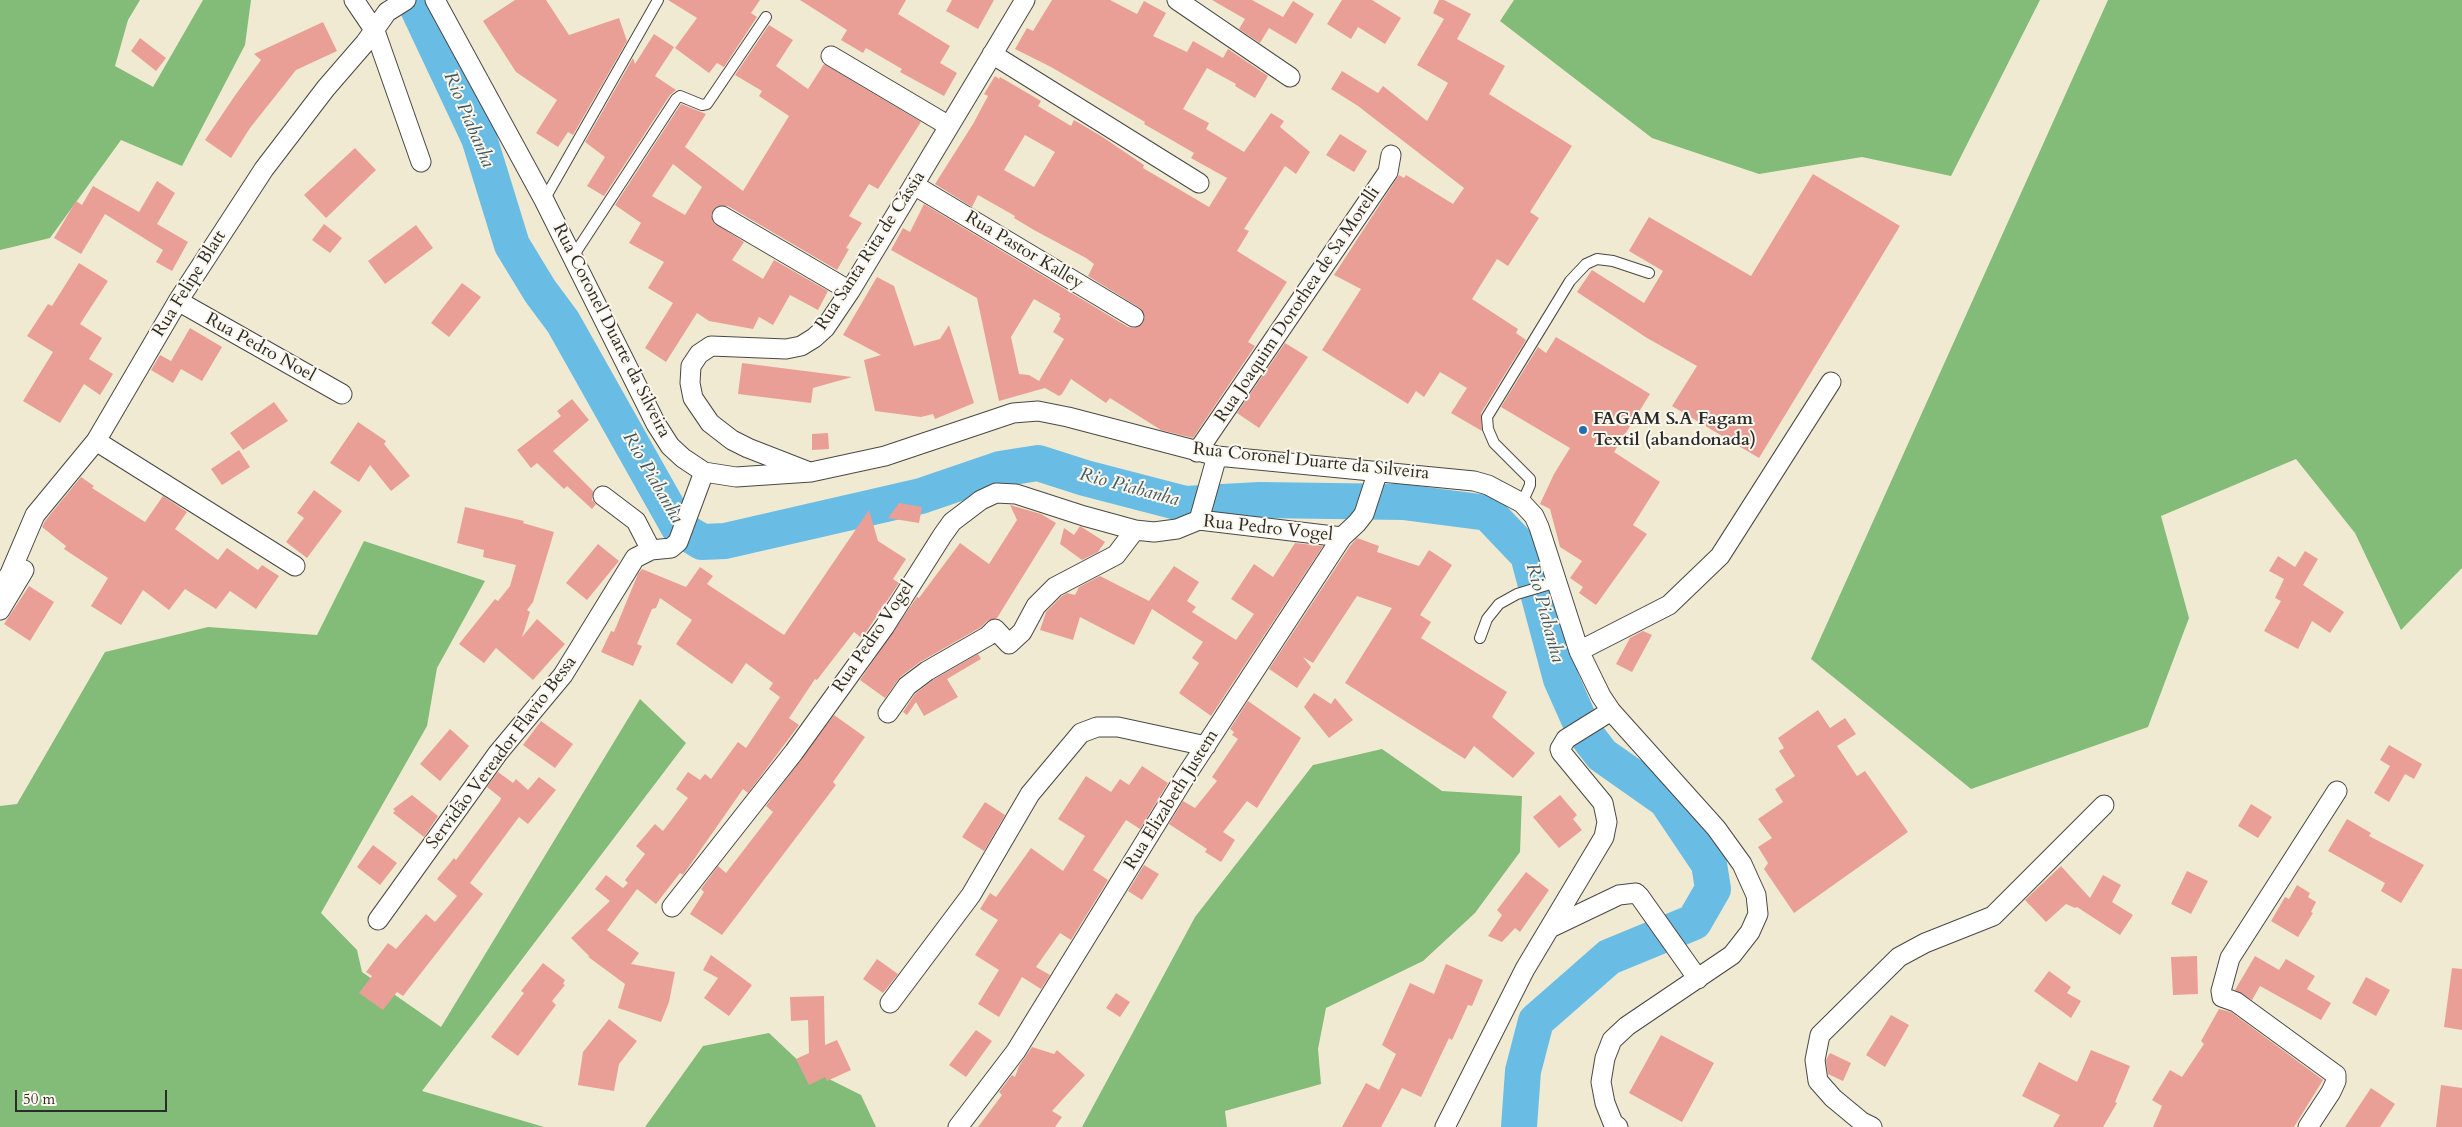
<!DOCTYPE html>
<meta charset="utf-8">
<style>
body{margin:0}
#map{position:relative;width:2462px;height:1127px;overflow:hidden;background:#f1ead2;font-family:Cardo,serif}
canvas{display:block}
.scale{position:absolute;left:15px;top:1090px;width:152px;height:22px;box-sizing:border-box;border:2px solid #2b2b2b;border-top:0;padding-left:6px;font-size:15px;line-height:18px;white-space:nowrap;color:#2b2b2b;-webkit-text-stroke:4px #fbf7ec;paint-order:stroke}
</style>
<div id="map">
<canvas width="2462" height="1127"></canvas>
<div class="scale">50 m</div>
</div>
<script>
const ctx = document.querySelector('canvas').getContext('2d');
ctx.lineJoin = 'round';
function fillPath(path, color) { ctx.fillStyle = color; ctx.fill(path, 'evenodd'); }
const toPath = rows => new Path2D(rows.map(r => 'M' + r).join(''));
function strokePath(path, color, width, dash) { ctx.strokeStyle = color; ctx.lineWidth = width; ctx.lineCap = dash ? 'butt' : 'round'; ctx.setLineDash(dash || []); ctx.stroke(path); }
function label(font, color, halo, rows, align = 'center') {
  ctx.font = font + ' Cardo,serif'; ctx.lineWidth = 4; ctx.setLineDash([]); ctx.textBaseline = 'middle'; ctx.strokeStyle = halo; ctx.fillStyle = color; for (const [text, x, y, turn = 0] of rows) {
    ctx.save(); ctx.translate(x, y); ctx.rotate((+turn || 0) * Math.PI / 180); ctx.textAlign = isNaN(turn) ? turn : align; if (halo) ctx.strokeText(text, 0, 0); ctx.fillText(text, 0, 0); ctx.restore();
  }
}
fillPath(toPath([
 [0,0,140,0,128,20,115,66,153,87,203,0,251,0,245,45,182,166,121,140,50,238,0,250],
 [1514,0,2040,0,1951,176,1862,157,1759,174,1652,138,1500,21],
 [2108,0,2462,0,2462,568,2401,630,2355,533,2296,459,2161,516,2189,618,2148,727,1971,789,1811,659],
 [364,541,485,581,437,668,427,726,321,913,357,950,362,972,441,1027,640,699,686,743,422,1091,544,1127,0,1127,0,806,17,804,105,652,208,627,317,635],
 [1382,749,1442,791,1522,796,1520,852,1475,913,1423,961,1326,1008,1318,1049,1321,1084,1225,1111,1227,1127,1082,1127,1195,917,1313,765],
 [769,1033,805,1067,861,1095,876,1127,645,1127,703,1046]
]), '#83bb78');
strokePath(toPath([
 [414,0,479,138,512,245,540,291,563,322,679,528,702,542,725,541,921,496,1000,469,1038,463,1085,478,1185,504,1260,500,1403,502,1488,513,1528,555,1561,679,1585,733,1602,755,1666,800,1709,864,1713,889,1694,922,1609,957,1536,1021,1523,1071,1519,1127]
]), '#69bde5', 36);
fillPath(toPath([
 [515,0,546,0,569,35,619,18,627,41,573,135,568,132,558,147,536,133,557,100,516,72,483,21],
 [668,0,760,0,751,13,757,17,724,67,717,63,709,73,675,48,697,18],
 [800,0,906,0,898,14,950,46,940,63,957,73,944,96,900,72,902,69,866,48,863,53,841,40,847,30],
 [952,0,994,0,978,29,946,11],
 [1052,0,1110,0,1137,14,1144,1,1166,13,1153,36,1187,52,1193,41,1223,58,1228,49,1268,76,1255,98,1235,86,1236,84,1207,68,1183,109,1209,123,1206,129,1244,152,1271,113,1284,121,1280,127,1310,152,1296,174,1285,166,1244,229,1249,231,1237,251,1287,282,1248,342,1255,346,1193,438,1161,430,1110,398,1106,403,1071,379,1062,394,1059,396,1045,388,999,401,977,298,891,250,903,228,910,232,924,204,1128,327,1134,328,1143,323,1145,317,1140,308,1088,276,1094,264,1086,258,1034,230,1014,218,1015,216,978,195,972,207,935,184,973,124,988,96,984,94,995,76,999,79,1000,77,1041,101,1038,106,1071,126,1074,120,1101,136,1144,165,1143,168,1209,207,1227,178,1191,158,1194,153,1144,124,1145,122,1051,67,1015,49,1027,28,1033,31],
 [1025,135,1055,152,1034,187,1004,170],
 [1034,299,1060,314,1059,317,1061,318,1053,332,1064,339,1039,381,1029,375,1019,374,1011,337],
 [1212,0,1252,0,1283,17,1293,1,1314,14,1296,44,1269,28,1260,43,1239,29,1245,19],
 [1342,0,1372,0,1401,18,1385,44,1358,27,1351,39,1327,24],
 [1439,0,1444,0,1471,14,1457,39,1505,66,1489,94,1572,146,1530,212,1539,218,1508,266,1497,259,1472,299,1518,329,1516,333,1526,340,1481,413,1482,431,1451,413,1467,388,1440,372,1424,397,1416,391,1408,404,1322,350,1361,289,1334,275,1399,175,1404,178,1406,175,1453,204,1464,188,1358,106,1331,89,1342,71,1378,93,1383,86,1427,121,1448,83,1417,65,1444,19,1433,13],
 [323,22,337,51,296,70,250,128,231,158,205,140,236,94,261,60,254,54],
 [769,25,793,40,776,66,808,89,824,64,921,122,878,189,869,184,849,216,862,223,846,248,849,249,837,270,728,206,716,207,711,215,713,222,744,242,732,260,763,279,774,260,828,291,818,310,790,295,773,325,759,317,753,329,709,321,697,313,666,362,645,348,673,303,648,288,664,262,629,243,641,223,615,205,681,104,706,114,685,147,743,191,789,116,759,96,762,91,735,75],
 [673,164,702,187,685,215,652,196],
 [654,34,674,47,655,76,676,90,670,95,604,196,587,186,605,157,585,142,633,58,635,64],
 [140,38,166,58,156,71,131,51],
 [1340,134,1367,151,1354,172,1326,155],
 [355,148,376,170,326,218,304,195],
 [1813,174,1900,226,1759,458,1672,406,1697,366,1647,338,1577,292,1592,270,1644,303,1663,271,1629,251,1649,217,1751,276],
 [157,181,175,193,157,224,188,242,172,271,156,262,163,250,105,214,81,254,54,238,76,201,82,205,93,186,139,212],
 [324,224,342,238,330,253,312,240],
 [416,225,433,248,385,284,368,261],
 [79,263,108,281,80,324,102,338,89,359,113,374,100,395,84,384,60,423,23,401,53,352,27,336,48,304,52,306],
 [877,277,894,286,914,346,940,339,949,325,974,403,935,419,933,414,921,417,875,411,864,360,881,355,843,335],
 [462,283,481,297,449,337,431,323],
 [190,328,222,347,202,381,181,369,173,383,151,370,160,355,171,361],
 [1556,337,1650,394,1614,452,1660,482,1633,525,1647,534,1596,605,1579,593,1583,587,1570,578,1582,561,1560,547,1550,509,1540,504,1554,474,1570,448,1501,407,1538,347,1546,353],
 [1285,343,1308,357,1259,428,1237,413],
 [742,363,852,377,813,388,811,403,738,394],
 [572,399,589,420,553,451,593,491,592,500,596,504,592,509,567,486,564,489,537,463,531,468,517,450,561,416,557,411],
 [274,402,288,421,243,450,230,433],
 [358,422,386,441,384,444,410,476,391,491,370,465,359,482,330,463],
 [828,433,829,449,812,450,812,434],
 [239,450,250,467,222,485,211,469],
 [81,477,94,486,92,488,145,522,163,496,187,512,175,529,218,560,227,548,258,570,262,565,279,576,256,609,230,591,216,609,185,589,169,610,143,590,121,625,91,606,108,578,64,549,66,546,42,527,45,521],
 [314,490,342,511,307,558,286,542,304,518,297,513],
 [899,503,922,507,919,523,888,518],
 [1010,505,1041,514,1056,523,997,618,987,621,981,627,920,662,900,677,885,698,860,680,917,597,919,598,960,543,989,564,1017,520],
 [465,507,524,521,523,523,554,532,533,602,527,610,530,612,522,637,537,619,565,644,533,680,496,648,484,663,459,644,495,599,498,601,510,586,516,565,483,557,484,550,457,543],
 [869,510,878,541,906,559,893,579,899,583,862,638,854,632,817,680,815,679,789,718,799,725,748,793,743,789,683,875,680,873,656,904,637,889,607,930,639,953,631,964,675,972,669,1002,661,1022,618,1008,625,984,587,956,590,957,571,938,610,901,595,889,606,875,623,888,628,883,625,880,645,854,636,846,655,824,663,831,688,798,676,789,688,772,700,780,705,774,711,779,738,742,746,748,780,697,769,689,773,683,746,663,732,684,676,644,692,620,660,598,656,608,652,609,637,644,642,646,633,666,601,652,611,631,614,632,638,574,642,569,686,587,700,567,713,576,707,584,784,635],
 [1080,526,1105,542,1098,552,1082,560,1060,544,1064,528,1074,535],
 [1357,538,1379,546,1377,552,1419,566,1429,550,1452,565,1420,615,1431,622,1421,638,1507,692,1492,717,1535,753,1513,778,1474,746,1465,759,1345,683,1392,608,1357,596,1313,663,1303,657,1311,667,1297,688,1269,669,1350,546],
 [1295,543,1323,546,1211,716,1179,693,1199,663,1192,658,1203,642,1152,609,1134,645,1080,617,1073,640,1040,630,1046,612,1062,596,1067,593,1075,595,1079,587,1100,576,1149,601,1174,566,1199,582,1187,601,1196,607,1192,612,1236,640,1254,614,1231,599,1254,564,1273,577],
 [598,544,619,561,587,600,566,583],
 [2305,551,2318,559,2303,585,2344,612,2330,633,2312,621,2298,649,2264,631,2281,601,2275,598,2284,579,2269,571,2278,556,2295,567],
 [29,586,54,602,30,641,4,624],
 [1643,631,1652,635,1632,672,1616,664,1630,638],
 [978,654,981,659,947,679,958,697,924,716,916,702,907,715,903,712,915,694,933,680],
 [1314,693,1331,704,1335,698,1353,720,1329,738,1304,707],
 [1248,701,1301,738,1257,808,1247,801,1223,832,1235,840,1221,862,1205,852,1207,849,1169,824,1183,801,1195,808,1217,781,1212,777,1238,739,1232,735,1234,732,1230,729],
 [1818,710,1830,728,1845,718,1856,734,1837,746,1857,776,1865,771,1908,832,1794,913,1764,869,1768,863,1758,847,1772,838,1758,819,1783,802,1775,789,1795,776,1779,751,1784,748,1778,738],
 [834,715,865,737,833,782,836,785,722,935,690,914,704,892,701,889,718,866,726,873,773,812,766,806],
 [541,721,573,744,555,768,523,745],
 [450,729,469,746,440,781,420,764],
 [2389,745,2422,764,2414,779,2405,774,2389,802,2374,793,2390,766,2380,760],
 [1142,766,1168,783,1140,829,1126,820,1093,870,1108,880,1071,940,1060,933,1036,967,1050,975,1041,989,1022,977,999,1017,978,1004,999,970,975,955,998,920,980,909,990,893,996,897,1031,848,1063,871,1085,836,1058,819,1086,776,1111,792,1120,779,1129,785],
 [498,772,513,783,516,779,528,790,539,777,556,790,528,824,519,817,470,883,483,894,403,996,397,992,383,1010,359,993,372,976,366,972,388,943,396,949,426,914,435,922,457,896,437,879,454,858,456,860,500,801,501,798,487,787],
 [412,795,438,816,424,837,393,813,395,811,393,809],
 [1560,795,1577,815,1573,819,1582,830,1559,848,1533,817],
 [985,802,1005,815,984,851,962,837],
 [2251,804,2272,817,2258,838,2238,826],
 [2347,819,2371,833,2369,836,2424,865,2401,903,2381,891,2385,883,2328,851],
 [373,845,397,863,380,885,357,867],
 [1144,865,1159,874,1142,900,1128,891],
 [2061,866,2090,898,2103,875,2121,885,2112,902,2133,915,2120,935,2077,907,2075,908,2066,904,2046,922,2025,900],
 [2187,871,2208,881,2191,914,2171,904],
 [1526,872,1549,890,1520,932,1515,928,1502,942,1488,936,1502,915,1497,910],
 [2297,885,2310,893,2308,897,2316,902,2311,912,2313,913,2298,937,2271,921,2285,897,2289,899],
 [711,955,752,985,729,1016,704,998,718,978,703,970],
 [2197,956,2198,994,2173,995,2171,957],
 [2255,956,2279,970,2286,959,2315,976,2307,989,2331,1003,2321,1020,2260,986,2252,1000,2235,990],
 [877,959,898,974,883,993,863,979],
 [543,963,565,980,563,984,565,985,552,1001,556,1005,518,1056,491,1037,524,993,521,991],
 [1446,964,1483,980,1472,1006,1468,1005,1452,1040,1449,1038,1421,1097,1402,1088,1381,1127,1342,1127,1366,1083,1379,1090,1396,1054,1382,1045,1410,983,1434,994],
 [2452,968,2462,969,2462,1030,2444,1027],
 [2049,971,2071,987,2067,993,2081,1001,2071,1018,2034,991],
 [2366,977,2390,990,2376,1016,2352,1003],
 [1116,993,1130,1002,1120,1017,1106,1008],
 [824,996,825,1045,837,1040,851,1070,827,1081,825,1077,809,1085,796,1059,809,1053,808,1020,791,1021,790,997],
 [2219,1009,2231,1012,2323,1080,2294,1127,2153,1127,2162,1106,2152,1100,2170,1070,2182,1077,2204,1044,2201,1041],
 [1891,1015,1909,1025,1885,1067,1866,1055],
 [609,1019,637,1041,619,1064,614,1091,578,1085,583,1052],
 [976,1030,992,1041,966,1077,949,1065],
 [1661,1035,1714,1063,1682,1122,1629,1093],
 [1032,1047,1054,1054,1057,1050,1085,1075,1052,1111,1062,1117,1055,1127,978,1127,1002,1095,999,1092,1012,1075,1015,1077,1019,1066],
 [2091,1050,2130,1066,2115,1102,2117,1103,2103,1127,2053,1127,2060,1115,2022,1096,2039,1062,2077,1082],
 [1830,1053,1851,1063,1843,1081,1828,1074,1826,1060],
 [2441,1085,2462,1088,2462,1127,2436,1127],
 [2371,1088,2395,1104,2380,1127,2345,1127]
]), '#ea9f96');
const lane = toPath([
 [544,200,658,0],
 [572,258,676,99,680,96,702,105,707,104,766,17],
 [1522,503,1530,485,1530,479,1494,443,1488,429,1487,417,1570,281,1586,264,1597,259,1613,261,1649,273],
 [1480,638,1487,619,1499,604,1517,594,1557,582]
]);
const street = toPath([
 [354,0,375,31,421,162],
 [435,0,544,200,656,424,670,446,683,458,704,472,736,477,811,472,885,456,1013,413,1038,411,1068,417,1217,456,1474,481,1488,485,1522,503,1534,516,1539,527,1579,651,1601,696,1611,711,1716,828,1742,864,1756,895,1758,914,1750,932,1732,955,1627,1026,1612,1040,1605,1058,1601,1082,1605,1103,1613,1123,1618,1127],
 [1177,0,1290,77],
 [992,54,1199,183],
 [831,56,949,126],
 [914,185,1134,317],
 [722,216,850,291],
 [178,301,342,394],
 [96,441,295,566],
 [1197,452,1388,172,1391,155],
 [807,471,748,448,732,440,710,423,693,398,690,383,691,366,699,354,711,346,786,349,801,346,814,338,825,328,850,291,1025,0],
 [603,496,636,521,651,550],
 [1199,520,1217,456],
 [0,584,9,576,35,515,96,441,178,301,264,169,326,88,365,43,387,12,406,0],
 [0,610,24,570],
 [1579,651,1669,605,1720,556,1831,382],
 [888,713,907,686,927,671,988,636,995,629,1009,644,1022,632,1036,606,1055,587,1116,555,1135,530],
 [672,907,794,752,885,626,942,536,952,522,981,500,996,493,1016,494,1084,516,1135,530,1154,532,1177,529,1199,520,1342,537],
 [378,920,498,753,563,675,635,558,651,550,671,548,678,542,704,472],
 [1550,928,1619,895,1636,893,1640,897,1698,979],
 [890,1003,971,895,1030,794,1081,733,1097,727,1118,727,1206,746],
 [958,1127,1016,1051,1185,777,1342,537,1357,523,1364,514,1378,471],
 [1445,1127,1525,969,1604,837,1607,822,1603,803,1561,752,1560,749,1566,739,1611,711],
 [1872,1127,1862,1122,1833,1098,1818,1081,1815,1060,1820,1035,1899,957,1925,943,1993,916,2104,805],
 [2308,1127,2331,1092,2336,1081,2336,1075,2236,1002,2222,997,2221,991,2230,958,2337,791]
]);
strokePath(lane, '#494844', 12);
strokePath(street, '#494844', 21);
strokePath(lane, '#fff', 10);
strokePath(street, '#fff', 19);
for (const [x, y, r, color] of [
 [1583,430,5,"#1f6fb2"]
]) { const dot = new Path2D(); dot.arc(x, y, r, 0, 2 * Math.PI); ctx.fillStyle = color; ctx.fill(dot); strokePath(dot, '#fbf7ec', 2); }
label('18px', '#2b2b2b', '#fbf7ec', [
 ["Rua Santa Rita de Cássia",871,251,-57],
 ["Rua Pastor Kalley",1024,251,31],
 ["Rua Felipe Blatt",190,284,-58],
 ["Rua Joaquim Dorothea de Sa Morelli",1298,305,-56],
 ["Rua Coronel Duarte da Silveira",611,331,63],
 ["Rua Pedro Noel",260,348,29],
 ["Rua Coronel Duarte da Silveira",1311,462,6],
 ["Rua Pedro Vogel",1268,529,6],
 ["Rua Pedro Vogel",874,637,-56],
 ["Servidão Vereador Flavio Bessa",502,753,-53],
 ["Rua Elizabeth Justem",1172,800,-58]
]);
label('bold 18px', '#2b2b2b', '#fbf7ec', [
 ["FAGAM S.A Fagam",1593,420],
 ["Textil (abandonada)",1593,441]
], 'left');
label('italic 19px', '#3e5763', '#fbf7ec', [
 ["Rio Piabanha",468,120,67],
 ["Rio Piabanha",652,478,60],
 ["Rio Piabanha",1129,488,15],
 ["Rio Piabanha",1544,613,75]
]);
</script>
